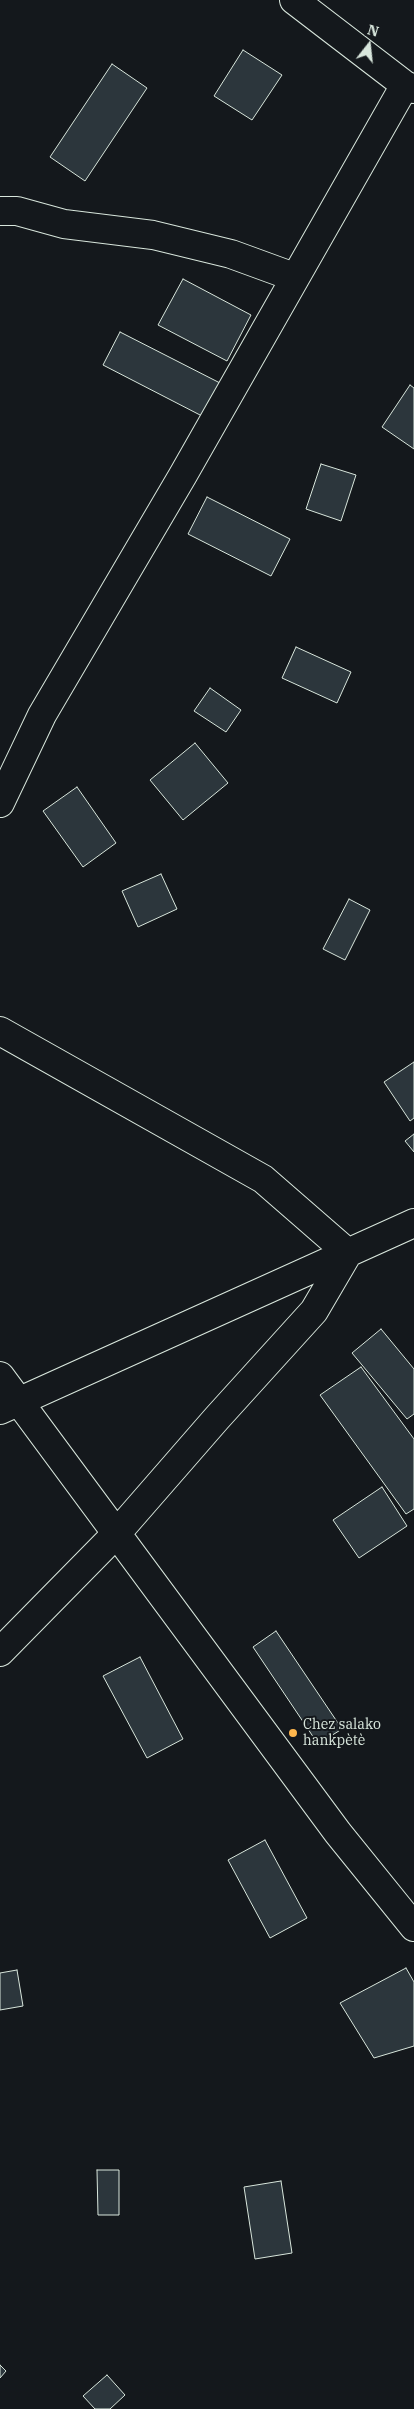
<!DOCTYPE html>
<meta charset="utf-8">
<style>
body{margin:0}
#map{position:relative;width:414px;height:2409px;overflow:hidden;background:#14181c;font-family:"IBM Plex Serif",serif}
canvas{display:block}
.north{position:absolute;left:344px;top:20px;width:50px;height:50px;-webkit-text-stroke:4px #14181c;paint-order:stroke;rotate:16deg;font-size:14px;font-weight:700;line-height:20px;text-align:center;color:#d8e6dc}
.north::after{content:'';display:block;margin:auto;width:18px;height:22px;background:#d8e6dc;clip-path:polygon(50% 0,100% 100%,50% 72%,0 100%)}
</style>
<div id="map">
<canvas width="414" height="2409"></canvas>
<div class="north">N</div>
</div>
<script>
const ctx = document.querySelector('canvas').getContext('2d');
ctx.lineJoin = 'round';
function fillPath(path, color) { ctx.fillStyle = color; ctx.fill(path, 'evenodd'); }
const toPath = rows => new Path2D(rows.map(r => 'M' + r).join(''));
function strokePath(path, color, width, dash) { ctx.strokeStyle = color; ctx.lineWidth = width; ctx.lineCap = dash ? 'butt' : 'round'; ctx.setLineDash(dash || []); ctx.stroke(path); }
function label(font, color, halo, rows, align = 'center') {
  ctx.font = font + ' "IBM Plex Serif",serif'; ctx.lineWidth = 4; ctx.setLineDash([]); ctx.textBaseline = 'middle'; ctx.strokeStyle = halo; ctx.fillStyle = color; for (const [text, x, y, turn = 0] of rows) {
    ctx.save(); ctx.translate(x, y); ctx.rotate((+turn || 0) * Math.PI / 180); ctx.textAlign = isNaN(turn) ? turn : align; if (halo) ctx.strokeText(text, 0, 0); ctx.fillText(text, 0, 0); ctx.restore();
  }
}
const building = toPath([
 [243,50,282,75,252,120,214,96,243,50],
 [112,64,147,88,85,181,50,157,112,64],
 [183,279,251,315,227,361,158,325,183,279],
 [120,332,220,383,202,416,103,365,120,332],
 [410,385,414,388,414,449,382,427,410,385],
 [321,464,356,475,341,521,306,509,321,464],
 [207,497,290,539,271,576,188,534,207,497],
 [296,647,351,672,337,703,282,678,296,647],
 [210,688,241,710,226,732,194,711,210,688],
 [195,743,228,783,183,820,150,780,195,743],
 [77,787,116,843,83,867,43,811,77,787],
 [161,874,177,909,138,927,122,891,161,874],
 [349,899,370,910,345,960,323,949,349,899],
 [414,1062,414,1118,410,1121,384,1082,414,1062],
 [414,1134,414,1152,405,1141,414,1134],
 [381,1329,414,1369,414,1414,407,1419,352,1353,381,1329],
 [361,1367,414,1439,414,1509,406,1514,320,1395,361,1367],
 [382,1487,407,1526,359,1558,333,1520,382,1487],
 [276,1631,342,1729,318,1744,253,1647,276,1631],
 [140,1657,183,1739,147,1758,103,1676,140,1657],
 [265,1840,307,1918,270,1938,228,1860,265,1840],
 [406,1968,414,1982,414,2046,374,2058,340,2003,406,1968],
 [17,1970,23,2006,0,2010,0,1973,17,1970],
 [97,2170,119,2170,119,2215,98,2215,97,2170],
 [281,2181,292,2253,255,2259,244,2187,281,2181],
 [0,2365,6,2371,0,2378,0,2365],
 [107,2375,125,2395,110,2409,95,2409,83,2396,107,2375]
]);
fillPath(building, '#2c363c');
strokePath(building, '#d8e6dc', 1);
const minor = toPath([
 [294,0,405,85,414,89],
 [0,211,17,211,64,224,153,235,231,254,294,277],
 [0,803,42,715,183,475,405,85],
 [0,1031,263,1179,348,1253,314,1311,217,1418,116,1534,0,1652],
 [0,1376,338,1833,414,1927],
 [0,1410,414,1223]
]);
strokePath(minor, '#d8e6dc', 30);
strokePath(minor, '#14181c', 28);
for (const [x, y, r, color] of [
 [293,1733,5,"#ffb74d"]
]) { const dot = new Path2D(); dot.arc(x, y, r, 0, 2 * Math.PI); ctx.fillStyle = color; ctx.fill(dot); strokePath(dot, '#14181c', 2); }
label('14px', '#d8e6dc', '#14181c', [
 ["Chez salako",303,1725],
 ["hankpètè",303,1741]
], 'left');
</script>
